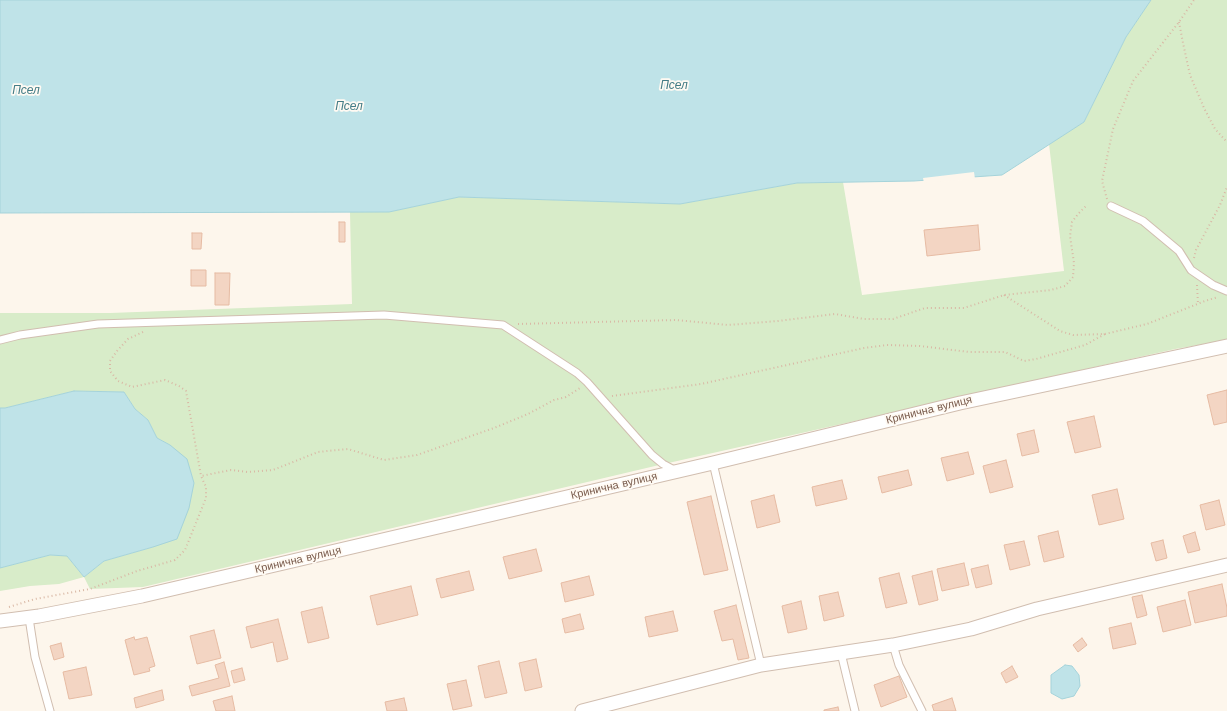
<!DOCTYPE html>
<meta charset="utf-8">
<style>
body{margin:0}
canvas{display:block;background:#fdf6ec}
</style>
<canvas width="1227" height="711"></canvas>
<script>
const ctx = document.querySelector('canvas').getContext('2d');
ctx.lineJoin = 'round';
function fillPath(path, color) { ctx.fillStyle = color; ctx.fill(path, 'evenodd'); }
const toPath = rows => new Path2D(rows.map(r => 'M' + r).join(''));
function strokePath(path, color, width, dash) { ctx.strokeStyle = color; ctx.lineWidth = width; ctx.lineCap = dash ? 'butt' : 'round'; ctx.setLineDash(dash || []); ctx.stroke(path); }
function label(font, color, halo, rows, align = 'center') {
  ctx.font = font + ' "Work Sans",sans-serif'; ctx.lineWidth = 3.5; ctx.setLineDash([]); ctx.textBaseline = 'middle'; ctx.strokeStyle = halo; ctx.fillStyle = color; for (const [text, x, y, turn = 0] of rows) {
    ctx.save(); ctx.translate(x, y); ctx.rotate((+turn || 0) * Math.PI / 180); ctx.textAlign = isNaN(turn) ? turn : align; if (halo) ctx.strokeText(text, 0, 0); ctx.fillText(text, 0, 0); ctx.restore();
  }
}
fillPath(toPath([
 [1151,0,1227,0,1227,340,1175,349,655,466,143,587,90,589,84,577,59,584,30,586,0,591,0,568,50,555,67,556,84,577,104,561,153,547,170,445,157,438,148,420,135,409,124,392,74,391,5,408,0,408,0,313,110,313,352,304,350,212,389,212,459,197,680,204,797,183,843,182,862,295,1064,271,1049,144,1084,122,1126,37]
]), '#d8ecc9');
const water = toPath([
 [0,0,1151,0,1126,37,1084,122,1002,175,914,181,797,183,680,204,459,197,389,212,0,213,0,0],
 [74,391,124,392,135,409,148,420,157,438,170,445,187,459,194,483,189,508,177,539,153,547,104,561,84,577,67,556,50,555,0,568,0,408,5,408,74,391],
 [1065,665,1072,666,1079,675,1080,686,1074,696,1062,699,1051,693,1051,675,1065,665]
]);
fillPath(water, '#bfe3e8');
strokePath(water, '#a5d3da', 1);
fillPath(toPath([
 [974,172,975,179,924,183,923,178]
]), '#fdf6ec');
const building = toPath([
 [339,222,345,222,345,242,339,242,339,222],
 [978,225,980,250,927,256,924,230,978,225],
 [192,233,202,233,201,249,192,249,192,233],
 [191,270,206,270,206,286,191,286,191,270],
 [215,273,230,273,229,305,215,305,215,273],
 [1227,390,1227,422,1214,425,1207,395,1227,390],
 [1094,416,1101,447,1075,453,1067,422,1094,416],
 [1034,430,1039,452,1022,456,1017,434,1034,430],
 [968,452,974,474,947,481,941,458,968,452],
 [1006,460,1013,487,990,493,983,466,1006,460],
 [908,470,912,485,882,493,878,477,908,470],
 [842,480,847,499,816,506,812,487,842,480],
 [1117,489,1124,519,1099,525,1092,495,1117,489],
 [774,495,780,522,757,528,751,501,774,495],
 [711,496,728,570,704,575,687,502,711,496],
 [1219,500,1225,525,1206,530,1200,505,1219,500],
 [1058,531,1064,557,1044,562,1038,536,1058,531],
 [1195,532,1200,550,1188,553,1183,536,1195,532],
 [1163,540,1167,558,1156,561,1151,543,1163,540],
 [1024,541,1030,565,1010,570,1004,545,1024,541],
 [536,549,542,571,509,579,503,557,536,549],
 [964,563,969,585,942,591,937,569,964,563],
 [988,565,992,584,976,588,971,569,988,565],
 [469,571,474,590,441,598,436,579,469,571],
 [932,571,938,600,919,605,912,576,932,571],
 [899,573,907,603,886,608,879,578,899,573],
 [589,576,594,595,565,602,561,583,589,576],
 [1222,584,1227,608,1227,616,1195,623,1188,592,1222,584],
 [411,586,418,615,377,625,370,596,411,586],
 [838,592,844,616,824,621,819,596,838,592],
 [1142,595,1147,615,1137,618,1132,597,1142,595],
 [1185,600,1191,625,1163,632,1157,607,1185,600],
 [801,601,807,629,788,633,782,606,801,601],
 [736,605,749,658,738,660,733,639,722,641,714,611,736,605],
 [322,607,329,638,308,643,301,612,322,607],
 [673,611,678,631,649,637,645,617,673,611],
 [580,614,584,629,565,633,562,619,580,614],
 [278,619,288,659,277,662,273,642,251,648,246,627,278,619],
 [1131,623,1136,644,1113,649,1109,628,1131,623],
 [214,630,221,658,197,664,190,636,214,630],
 [134,637,135,640,147,637,155,666,149,668,150,671,134,675,125,640,134,637],
 [1082,638,1087,645,1078,652,1073,645,1082,638],
 [61,643,64,657,54,660,50,646,61,643],
 [536,659,542,687,525,691,519,663,536,659],
 [499,661,507,693,485,698,478,666,499,661],
 [224,662,230,686,192,696,189,686,219,678,215,665,224,662],
 [1012,666,1018,677,1006,683,1001,673,1012,666],
 [86,667,92,695,69,699,63,672,86,667],
 [242,668,245,680,234,683,231,671,242,668],
 [899,676,907,697,881,707,874,685,899,676],
 [466,680,472,706,453,710,447,684,466,680],
 [162,690,164,700,136,708,134,698,162,690],
 [232,696,235,711,216,711,213,701,232,696],
 [404,698,407,711,387,711,385,702,404,698],
 [952,698,956,711,934,711,932,705,952,698],
 [838,707,839,711,824,711,824,710,838,707]
]);
fillPath(building, '#f3d5c3');
strokePath(building, '#e6bba3', 1);
const lane = toPath([
 [1111,206,1143,221,1179,251,1191,270,1213,285,1227,291],
 [0,340,20,335,98,324,384,315,503,325,577,373,587,382,652,455,663,464,676,471],
 [713,463,761,665],
 [29,618,35,657,50,711],
 [893,645,899,665,922,711],
 [841,653,855,711]
]);
const street = toPath([
 [0,621,39,616,142,596,713,463,960,403,1227,346],
 [582,711,761,665,893,645,971,629,1037,609,1227,565]
]);
strokePath(lane, '#d1beb0', 9);
strokePath(street, '#d1beb0', 15);
strokePath(toPath([
 [1179,22,1183,43,1190,75,1204,108,1215,129,1227,142],
 [1107,199,1102,181,1113,129,1133,81,1179,22,1194,0],
 [1194,258,1196,250,1220,205,1227,187],
 [1197,285,1198,304],
 [1004,295,1060,331,1073,335,1105,334,1147,324,1205,301,1218,297],
 [518,324,676,320,728,325,778,321,835,314,864,319,893,319,925,308,964,308,1004,295,1051,290,1065,286,1073,277,1074,263,1070,236,1072,222,1078,214,1086,206],
 [143,332,128,339,117,351,110,361,110,371,118,381,132,387,165,380,179,386,186,391,201,476],
 [612,396,701,384,864,348,887,345,920,346,969,352,1005,352,1024,361,1036,359,1085,345,1105,334],
 [9,607,35,599,90,589,137,571,175,560,185,550,206,498,206,487,201,476,231,470,248,472,273,470,318,452,327,451,348,449,384,460,417,455,494,428,528,414,554,400,566,397,580,388]
]), '#d9b8a5', 2, [1, 3]);
strokePath(lane, '#fff', 7);
strokePath(street, '#fff', 13);
label('11px', '#7a5c4d', '#fffaf3', [
 ["Кринична вулиця",929,410,-14],
 ["Кринична вулиця",614,486,-13],
 ["Кринична вулиця",298,560,-13]
]);
label('italic 12px', '#437c86', '#fffaf3', [
 ["Псел",674,85],
 ["Псел",26,90],
 ["Псел",349,106]
]);
</script>
